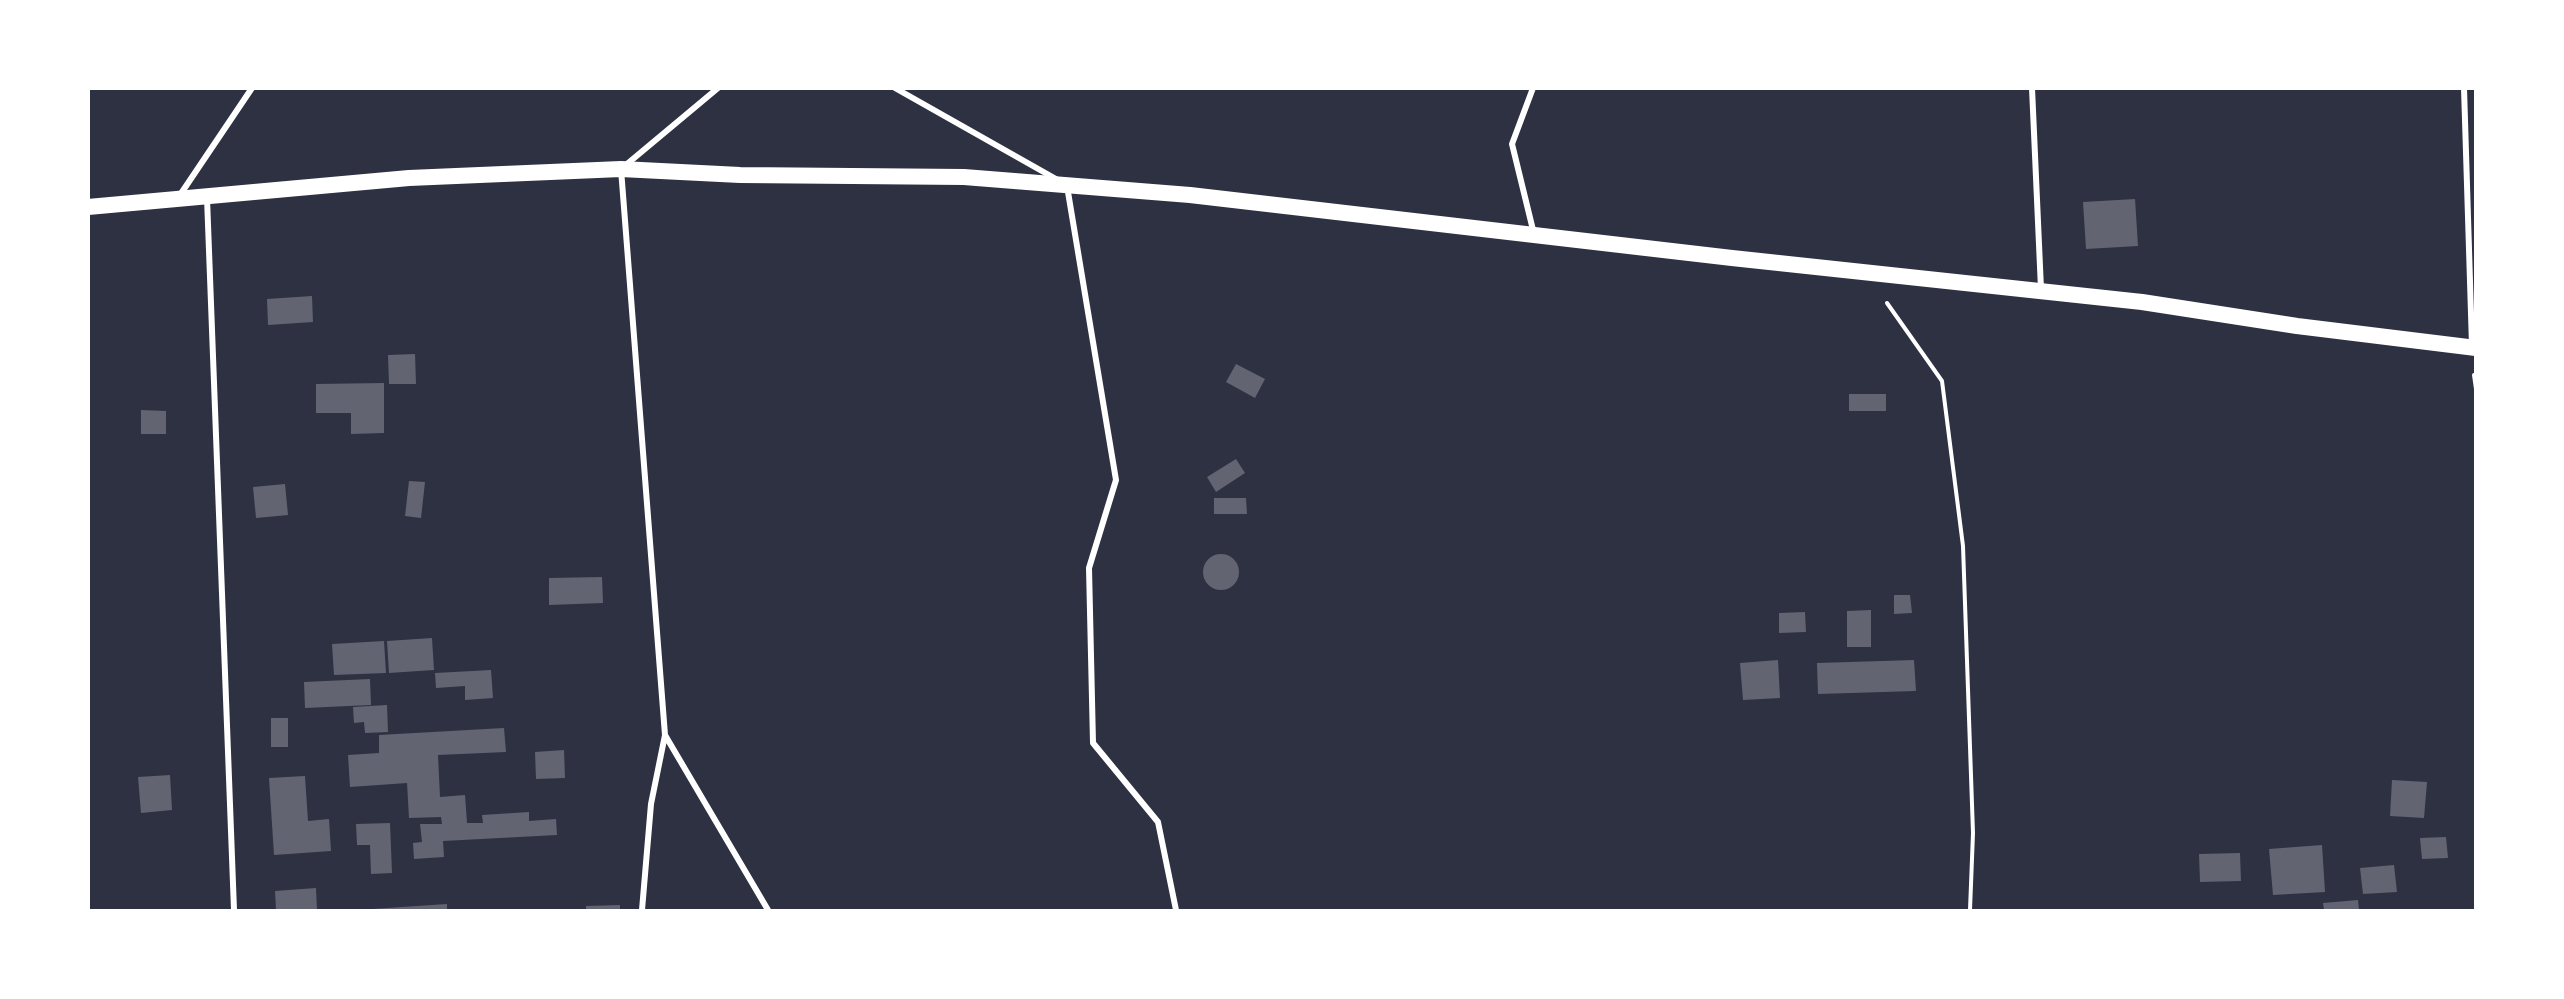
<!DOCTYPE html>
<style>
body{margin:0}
#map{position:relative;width:2564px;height:999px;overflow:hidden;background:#2d3142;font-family:Jost,sans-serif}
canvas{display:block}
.frame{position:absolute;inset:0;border:90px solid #fff;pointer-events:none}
</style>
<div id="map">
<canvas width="2564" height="999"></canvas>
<div class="frame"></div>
</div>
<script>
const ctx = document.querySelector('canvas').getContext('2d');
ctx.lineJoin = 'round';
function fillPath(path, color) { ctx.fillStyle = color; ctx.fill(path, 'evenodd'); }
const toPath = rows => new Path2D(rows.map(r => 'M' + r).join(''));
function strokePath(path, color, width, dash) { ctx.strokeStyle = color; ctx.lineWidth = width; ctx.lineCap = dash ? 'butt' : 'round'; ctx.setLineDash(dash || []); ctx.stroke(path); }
fillPath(toPath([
 [2135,199,2138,246,2086,249,2083,202],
 [312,296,313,322,268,325,267,299],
 [415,354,416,384,389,384,388,355],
 [1236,364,1265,379,1255,398,1226,382],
 [384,383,384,433,351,434,351,413,316,413,316,384],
 [1849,394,1886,394,1886,411,1849,411],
 [141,410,166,411,166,434,141,434],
 [1236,459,1245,473,1216,492,1207,477],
 [409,481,425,482,421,518,405,516],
 [285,484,288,515,256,518,253,487],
 [1214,498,1246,498,1247,514,1214,514],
 '1203 572a18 18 0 1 1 36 0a18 18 0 1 1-36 0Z',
 [602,577,603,603,549,605,549,578],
 [1894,595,1910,595,1912,613,1894,614],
 [1871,610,1871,647,1847,647,1847,611],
 [1805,612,1806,632,1779,633,1779,613],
 [432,638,434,670,389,673,387,641],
 [384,641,386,673,334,675,332,644],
 [1778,660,1780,698,1743,700,1740,663],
 [1914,660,1916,691,1818,694,1817,663],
 [491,670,493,698,465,700,465,686,436,688,435,673],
 [370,679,371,705,305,708,304,682],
 [387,705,388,732,365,733,364,722,354,723,353,707],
 [271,718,288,718,288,747,271,747],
 [504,728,506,752,438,755,440,797,465,795,467,823,483,823,482,815,529,812,529,821,556,819,557,835,443,841,444,857,414,859,413,843,422,842,420,824,442,824,441,817,409,818,407,783,350,787,348,755,379,753,379,735],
 [564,750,565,778,536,779,535,752],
 [170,775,172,810,141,813,138,777],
 [305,776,308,821,329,819,331,851,274,855,269,778],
 [2392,780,2427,782,2424,818,2390,816],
 [390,823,392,873,371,874,370,845,357,845,356,824],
 [2446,837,2448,858,2422,859,2420,838],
 [2322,845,2325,892,2273,895,2269,849],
 [2240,853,2241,881,2200,882,2199,854],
 [2394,865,2397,892,2363,894,2360,868],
 [316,888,317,910,276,910,275,891],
 [2358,900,2359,910,2324,910,2323,903],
 [447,904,447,910,372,910,372,909],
 [620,905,620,910,586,910,586,906]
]), '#626471');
strokePath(toPath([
 [1887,303,1942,381,1963,546,1973,833,1970,910],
 [2474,375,2476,389]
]), '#fff', 4);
strokePath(toPath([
 [718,88,621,169,665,735,768,910],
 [895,88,1056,179],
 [1533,88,1512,144,1534,234],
 [2032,88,2041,289],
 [2464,88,2472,346],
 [1067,186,1116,480,1089,568,1093,743,1158,822,1176,910],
 [180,195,252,88],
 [207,198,234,910],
 [642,910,651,804,665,735]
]), '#fff', 6);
strokePath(toPath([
 [88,207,409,178,621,169,740,175,964,177,1190,195,1732,258,2142,302,2297,326,2476,348]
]), '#fff', 16);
</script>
